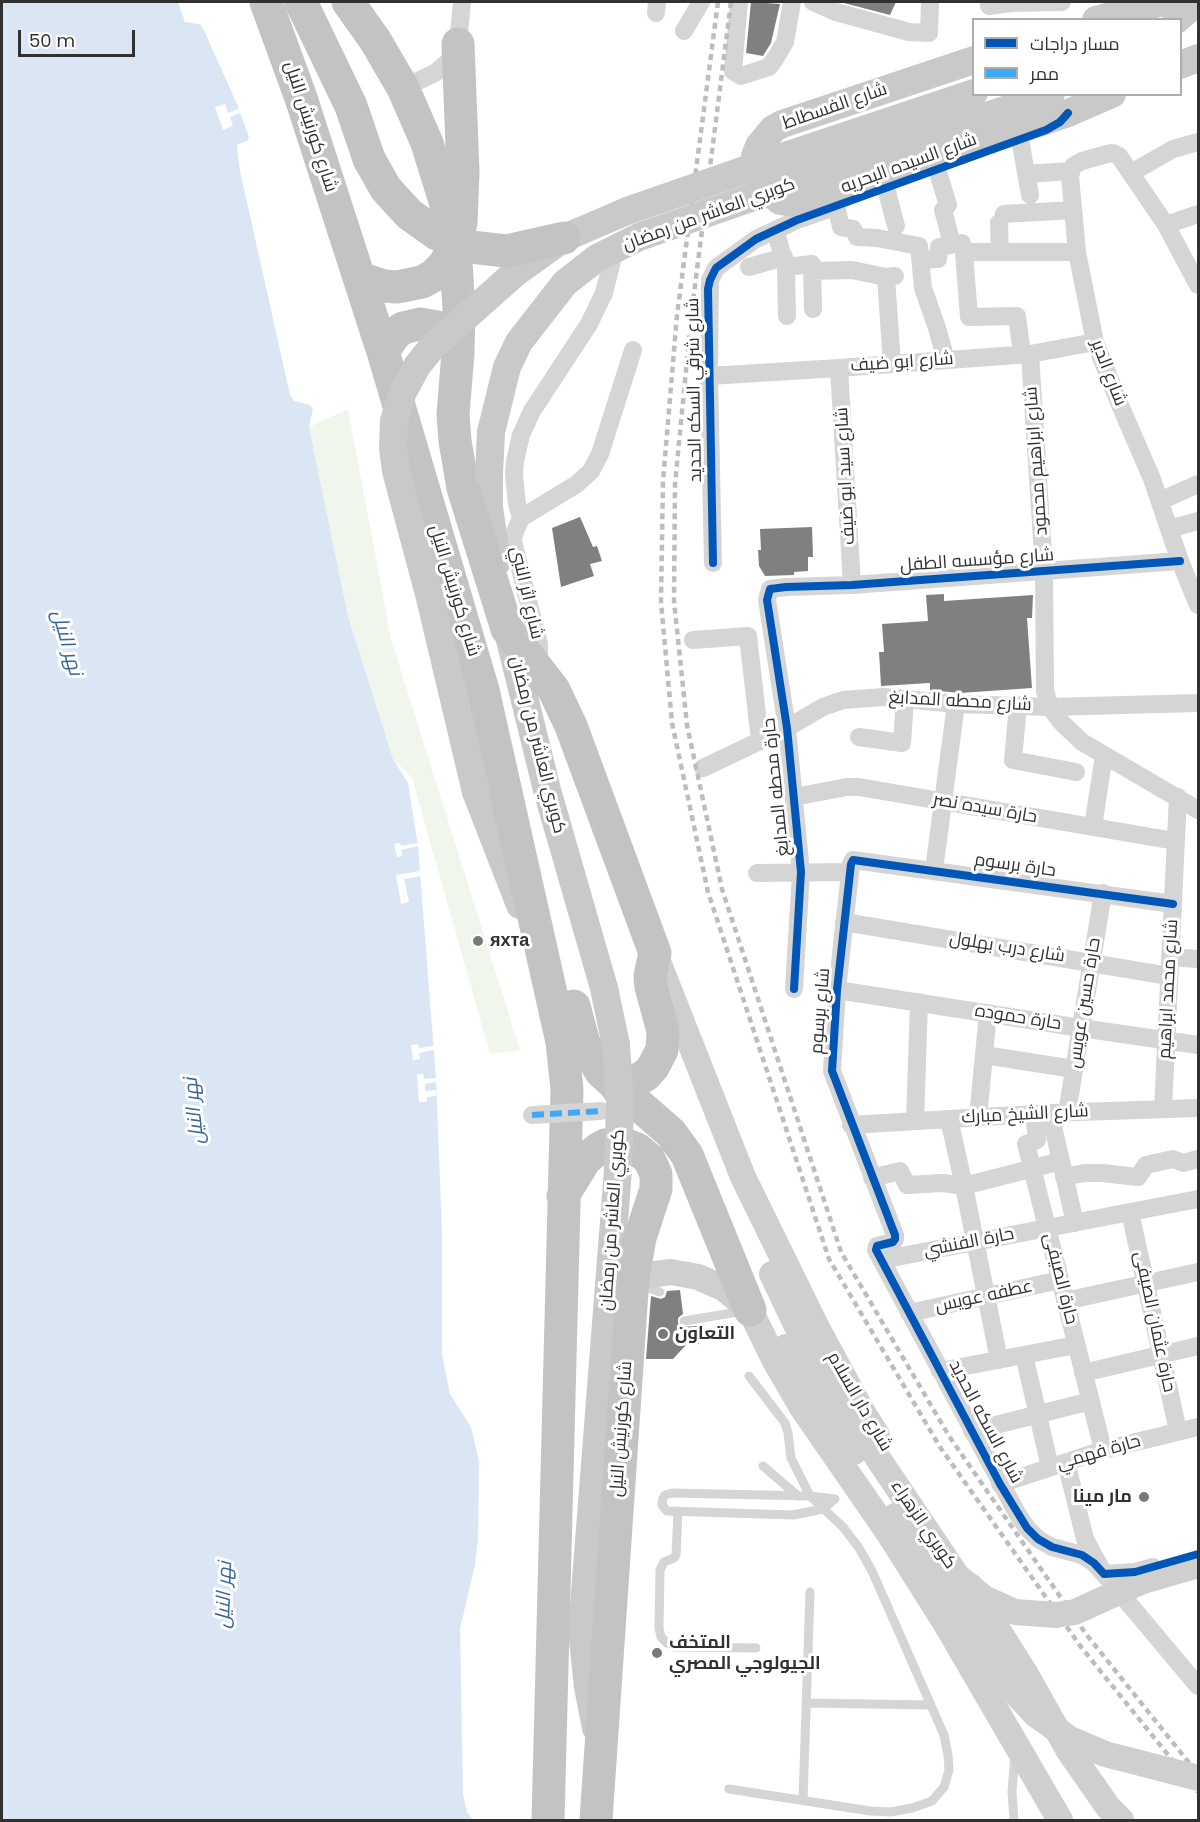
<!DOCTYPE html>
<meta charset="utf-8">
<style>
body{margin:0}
#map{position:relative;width:1200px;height:1822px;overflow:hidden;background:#fff;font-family:Poppins,Cairo,sans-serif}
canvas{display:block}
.frame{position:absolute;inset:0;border:3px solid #313131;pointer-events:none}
.legend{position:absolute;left:972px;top:18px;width:210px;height:78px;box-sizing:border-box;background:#fff;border:2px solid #adadad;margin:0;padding:8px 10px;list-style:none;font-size:18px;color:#313131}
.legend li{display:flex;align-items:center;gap:12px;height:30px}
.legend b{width:30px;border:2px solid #adadad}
.scale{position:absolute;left:18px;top:30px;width:117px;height:27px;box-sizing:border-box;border:3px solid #313131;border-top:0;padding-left:8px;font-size:18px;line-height:21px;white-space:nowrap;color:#313131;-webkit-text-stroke:4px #fff;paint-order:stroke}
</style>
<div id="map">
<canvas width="1200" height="1822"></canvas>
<div class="frame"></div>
<ul class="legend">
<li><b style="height:8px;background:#0057b8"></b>مسار دراجات</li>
<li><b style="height:8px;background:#3fa9f5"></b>ممر</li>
</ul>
<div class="scale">50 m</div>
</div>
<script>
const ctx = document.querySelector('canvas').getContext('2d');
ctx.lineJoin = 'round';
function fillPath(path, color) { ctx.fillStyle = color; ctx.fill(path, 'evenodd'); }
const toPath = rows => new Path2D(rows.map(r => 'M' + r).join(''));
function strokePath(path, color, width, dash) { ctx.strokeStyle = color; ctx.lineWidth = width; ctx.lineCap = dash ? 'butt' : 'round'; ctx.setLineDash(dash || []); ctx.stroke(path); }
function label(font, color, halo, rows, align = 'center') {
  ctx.font = font + ' Poppins,Cairo,sans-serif'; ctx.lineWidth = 6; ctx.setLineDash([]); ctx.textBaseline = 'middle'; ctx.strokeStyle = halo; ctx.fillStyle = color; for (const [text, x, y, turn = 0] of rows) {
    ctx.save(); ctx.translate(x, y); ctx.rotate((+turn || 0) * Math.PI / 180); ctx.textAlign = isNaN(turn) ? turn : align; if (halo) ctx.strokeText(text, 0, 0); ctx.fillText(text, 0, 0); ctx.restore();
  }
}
fillPath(toPath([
 [348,409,391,639,520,1050,490,1054,412,778,393,759,348,616,309,427]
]), '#f1f6ed');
fillPath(toPath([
 [2,2,178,2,185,22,199,24,202,26,237,104,249,137,247,141,238,144,237,148,240,171,290,395,294,401,310,405,313,409,309,427,348,616,393,759,408,783,418,846,436,1078,442,1232,442,1354,450,1394,471,1427,479,1462,478,1540,475,1565,460,1629,463,1795,467,1812,473,1820,2,1820]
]), '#dae6f4');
fillPath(toPath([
 [225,104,228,113,239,109,240,113,230,117,233,126,223,130,215,107],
 [400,843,401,846,417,843,418,846,401,850,402,856,397,857,394,844],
 [420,871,421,876,404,879,409,902,401,904,396,875],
 [418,1044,419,1048,434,1046,434,1050,419,1053,420,1059,413,1060,411,1045],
 [417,1074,423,1074,424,1079,436,1078,436,1082,425,1084,425,1091,436,1090,436,1096,427,1097,427,1102,419,1102]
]), '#fff');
fillPath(toPath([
 [751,2,780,4,771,43,763,56,746,53],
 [840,2,896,2,890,15],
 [580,517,593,547,597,546,602,561,590,564,594,576,561,587,552,528],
 [812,527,813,557,808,557,808,571,794,572,794,575,765,576,759,566,758,550,761,550,760,529],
 [944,594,944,601,1033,595,1032,618,1027,618,1032,688,960,693,930,690,930,683,881,686,879,652,884,652,882,624,928,621,926,595],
 [680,1290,683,1314,678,1318,678,1323,682,1327,697,1326,699,1344,686,1345,673,1359,646,1359,651,1296,661,1299,665,1297,667,1291]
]), '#808080');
strokePath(toPath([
 [637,1284,660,1292],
 [684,1321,744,1311],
 [763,1466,798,1496],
 [672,1493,810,1496,835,1499,823,1509,793,1515,667,1511,662,1505,663,1498,665,1495,672,1493],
 [678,1511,676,1555,674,1558,664,1562,660,1570,659,1628,661,1637,667,1643,675,1647,756,1648],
 [806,1703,931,1705],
 [729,1789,870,1811,891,1812,912,1808,932,1801,944,1787,949,1770,948,1755,944,1735,872,1571,859,1548,843,1527,810,1496,791,1458,788,1433,785,1423,749,1376],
 [803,1800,810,1592],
 [1014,1820,1012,1792,1015,1754]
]), '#d5d5d5', 9);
strokePath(toPath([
 [739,2,733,71,741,76,769,67,775,59,785,42,792,2],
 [813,2,836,12,909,32,929,33,930,2],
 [989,2,989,6,1011,3,1062,2],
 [656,13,657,2],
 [684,31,701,2],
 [403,88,435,73,449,61,458,44,462,2],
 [1020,139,1030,195],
 [937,169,948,205,943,210,952,244],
 [1131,173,1173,149,1198,142],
 [1026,174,1071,171],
 [886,188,896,226],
 [836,206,841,227,853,229,857,237,877,238,919,246,923,288,937,328,946,360],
 [1004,214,1073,210],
 [999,223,1000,252],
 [1166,225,1198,214],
 [775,230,786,267,787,316],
 [964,252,969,317,1017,316,1022,354],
 [921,260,938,259,939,247,962,243,964,252,1077,252],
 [749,267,784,257],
 [786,267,812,264,813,309],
 [812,271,852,270,886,277,895,276],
 [886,277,892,364],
 [1198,285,1166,225,1119,156,1113,153,1107,154,1082,161,1073,166,1070,176,1077,252,1095,342,1120,405,1152,479,1180,561,1198,605],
 [1030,354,1044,571,1045,691,1050,707,1198,703],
 [839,368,852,585],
 [709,376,839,368,1030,354,1095,342],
 [1160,501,1198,484],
 [521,518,517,504,514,475,515,461,521,435,532,411,589,324,604,293,612,261],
 [521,518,577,484,591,471,600,454,633,350],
 [521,518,514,534,513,541,539,644,539,668],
 [1169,529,1198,521],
 [713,563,709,376,710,280,716,268,756,239,797,220,826,210],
 [693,640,748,636,760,741],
 [1018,705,1013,760,1076,772],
 [859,737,902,743,905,699],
 [703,768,787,728,823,707,843,700,884,697,956,704,1050,707,1061,722,1082,742,1198,810],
 [794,797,847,787,859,787,1175,841],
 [1093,827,1104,755],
 [934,870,956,704],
 [757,873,850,872],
 [844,922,1169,976],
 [1170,957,1198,959],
 [794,989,801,872,787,728,767,600,770,589,786,587,852,585,1180,561],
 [837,990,1081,1028,1198,1045],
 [984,1055,1074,1069],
 [1163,1109,1178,797],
 [1050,1113,1075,1223],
 [1067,1113,1103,893],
 [1034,1114,1037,1140,1026,1144,1103,1450],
 [978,1118,988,1013],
 [949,1119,964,1186,999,1360],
 [915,1121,919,1002],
 [851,1125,1050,1113,1198,1108],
 [1064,1177,1084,1173,1102,1173,1138,1177,1146,1165,1173,1159,1183,1163,1198,1159],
 [872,1178,900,1171,907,1185,943,1183,964,1186,1061,1161],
 [1130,1212,1178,1431],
 [881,1260,1198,1199],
 [1065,1301,1198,1272],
 [909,1313,1060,1280],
 [1024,1355,1050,1467],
 [940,1371,1076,1345],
 [1083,1373,1198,1346],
 [972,1431,1091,1401],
 [1066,1462,1085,1539,1104,1574,1198,1686],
 [1000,1484,1103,1450,1198,1427],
 [1153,1567,1135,1572,1104,1574,1094,1563,1082,1555,1052,1547,1038,1539,1027,1528,1017,1513,876,1250,877,1246,893,1242,895,1239,895,1235,832,1071,837,990,851,864,853,860,1173,904]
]), '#d5d5d5', 18);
strokePath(toPath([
 [655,954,743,1177,817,1328,863,1413,877,1435],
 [633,1277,671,1272,698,1277,723,1288,750,1310,775,1361,801,1406,888,1532,946,1624,1060,1820],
 [786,1347,854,1452],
 [970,1586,1025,1673,1069,1751,1108,1807,1121,1820]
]), '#cfcfcf', 26);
strokePath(toPath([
 [1096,20,1162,2],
 [1176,20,1197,2],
 [974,60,782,124,773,129,759,146,755,156,755,167,763,187,780,201,801,204,1068,113,1112,94],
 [1180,65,1198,58],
 [788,155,974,93],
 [796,182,1051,94],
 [489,475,489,507,497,562],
 [508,632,547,790,604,988,616,1045],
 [476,792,520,905],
 [596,1728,588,1687,582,1631,618,1170]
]), '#c9c9c9', 28);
strokePath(toPath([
 [266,2,301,98,384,355,483,690,562,1042,567,1089,548,1820],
 [301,2,351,106,369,159],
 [348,2,375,40,403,88,427,143,445,201,455,248,459,309,458,353,453,414,455,441,463,488,507,629,554,690,571,726,655,953,650,976,651,987,663,1031,662,1050,653,1067,646,1075,628,1085,617,1088],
 [359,278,384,286,397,287,422,282,433,276,443,266,455,248,461,223,463,172,458,44],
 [384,355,386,347,396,333,403,328,420,324,437,327,444,332,455,345,458,353],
 [574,1006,584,1043,601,1072,671,1133,687,1155,750,1310],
 [563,1196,585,1160,598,1149,605,1145,622,1143,637,1149,649,1159,656,1174,656,1189,640,1238,633,1277,596,1820]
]), '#c3c3c3', 33);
strokePath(toPath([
 [718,2,677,315,663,481,661,602,672,723,708,892,829,1259,940,1447,1081,1647,1198,1792],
 [731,2,692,309,675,484,674,601,687,725,722,889,841,1252,949,1436,1086,1634,1198,1774]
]), '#bdbdbd', 4.5, [6, 4.5]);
strokePath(toPath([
 [532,1115,601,1111]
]), '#d5d5d5', 18);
strokePath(toPath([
 [772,1274,802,1337,820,1369,861,1433,957,1576,984,1598,1015,1612,1056,1615,1075,1612,1143,1581,1198,1565],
 [895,1516,1008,1685,1036,1715,1070,1739,1105,1754,1198,1778]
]), '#cfcfcf', 26);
strokePath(toPath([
 [489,475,491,432,507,367,519,342,565,283,597,258,639,237,796,182],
 [476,792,430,598,396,471,393,448,394,421,402,394,417,366,433,346,514,274,564,238,627,211,788,155],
 [616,1045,620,1104,618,1170]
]), '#c9c9c9', 28);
strokePath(toPath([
 [369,159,386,189,409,214,437,234,453,241,471,247,506,251,564,238]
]), '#c3c3c3', 33);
strokePath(toPath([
 [532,1115,601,1111]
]), '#3fa9f5', 6, [12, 6]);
strokePath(toPath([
 [713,563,708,289,710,280,716,268,756,239,797,220,1046,130,1060,122,1068,113],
 [1173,904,853,860,851,864,837,990,832,1071,895,1235,895,1239,893,1242,877,1246,876,1250,1000,1484,1027,1528,1038,1539,1052,1547,1082,1555,1094,1563,1104,1574,1135,1572,1198,1554],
 [794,989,801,872,787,728,767,600,770,589,786,587,852,585,1180,561]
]), '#0057b8', 8);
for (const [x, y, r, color] of [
 [478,941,6,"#797979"],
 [663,1334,6,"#797979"],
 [1144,1497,6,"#797979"],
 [657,1653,6,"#797979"]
]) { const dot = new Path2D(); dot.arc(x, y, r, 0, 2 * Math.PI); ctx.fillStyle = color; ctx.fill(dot); strokePath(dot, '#fff', 2); }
label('18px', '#313131', '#fff', [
 ["شارع الفسطاط",835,107,-19],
 ["شارع كورنيش النيل",310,127,72],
 ["شارع السيده البحريه",909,164,-20],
 ["كوبري العاشر من رمضان",709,215,-20],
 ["شارع ابو ضيف",902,363,-4],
 ["شارع الدير",1108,373,69],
 ["شارع شرقي السكه الحديد",695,390,-91],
 ["شارع ابراهيم محمود",1037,461,-94],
 ["شارع سيد ابو ضيف",846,476,-93],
 ["شارع مؤسسه الطفل",977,561,-4],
 ["شارع كورنيش النيل",454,591,73],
 ["شارع اثر النبي",526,593,77],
 ["شارع محطه المدابغ",960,702,3],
 ["كوبري العاشر من رمضان",537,745,76],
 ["حارة محطه المدابغ",777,787,-96],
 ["حارة سيده نصر",985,809,10],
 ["حارة برسوم",1015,866,8],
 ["شارع درب بهلول",1007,948,9],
 ["شارع محمد ابراهيم",1169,989,-87],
 ["حارة حسين عويس",1085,1003,-81],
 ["شارع برسوم",821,1011,-85],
 ["حارة حموده",1018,1018,9],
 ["شارع الشيخ مبارك",1025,1115,-3],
 ["كوبري العاشر من رمضان",613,1220,-86],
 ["حارة الفنشي",969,1243,-11],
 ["حارة الصيفى",1060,1279,76],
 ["عطفه عويس",984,1297,-12],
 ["حارة عثمان الصيفى",1154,1322,78],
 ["شارع دار السلام",859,1402,60],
 ["شارع السكه الحديد",985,1422,62],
 ["شارع كورنيش النيل",622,1429,-86],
 ["حارة فهمي",1099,1453,-16],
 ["كوبري الزهراء",923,1525,56]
]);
label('bold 18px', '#313131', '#fff', [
 ["яхта",490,941],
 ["التعاون",675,1334],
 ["مار مينا",1132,1497,"right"],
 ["المتخف",669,1643],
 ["الجيولوجي المصري",669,1664]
], 'left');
label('italic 20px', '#37669a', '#fff', [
 ["نهر النيل",66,643,74],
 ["نهر النيل",195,1111,-96],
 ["نهر النيل",225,1595,-88]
]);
</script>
